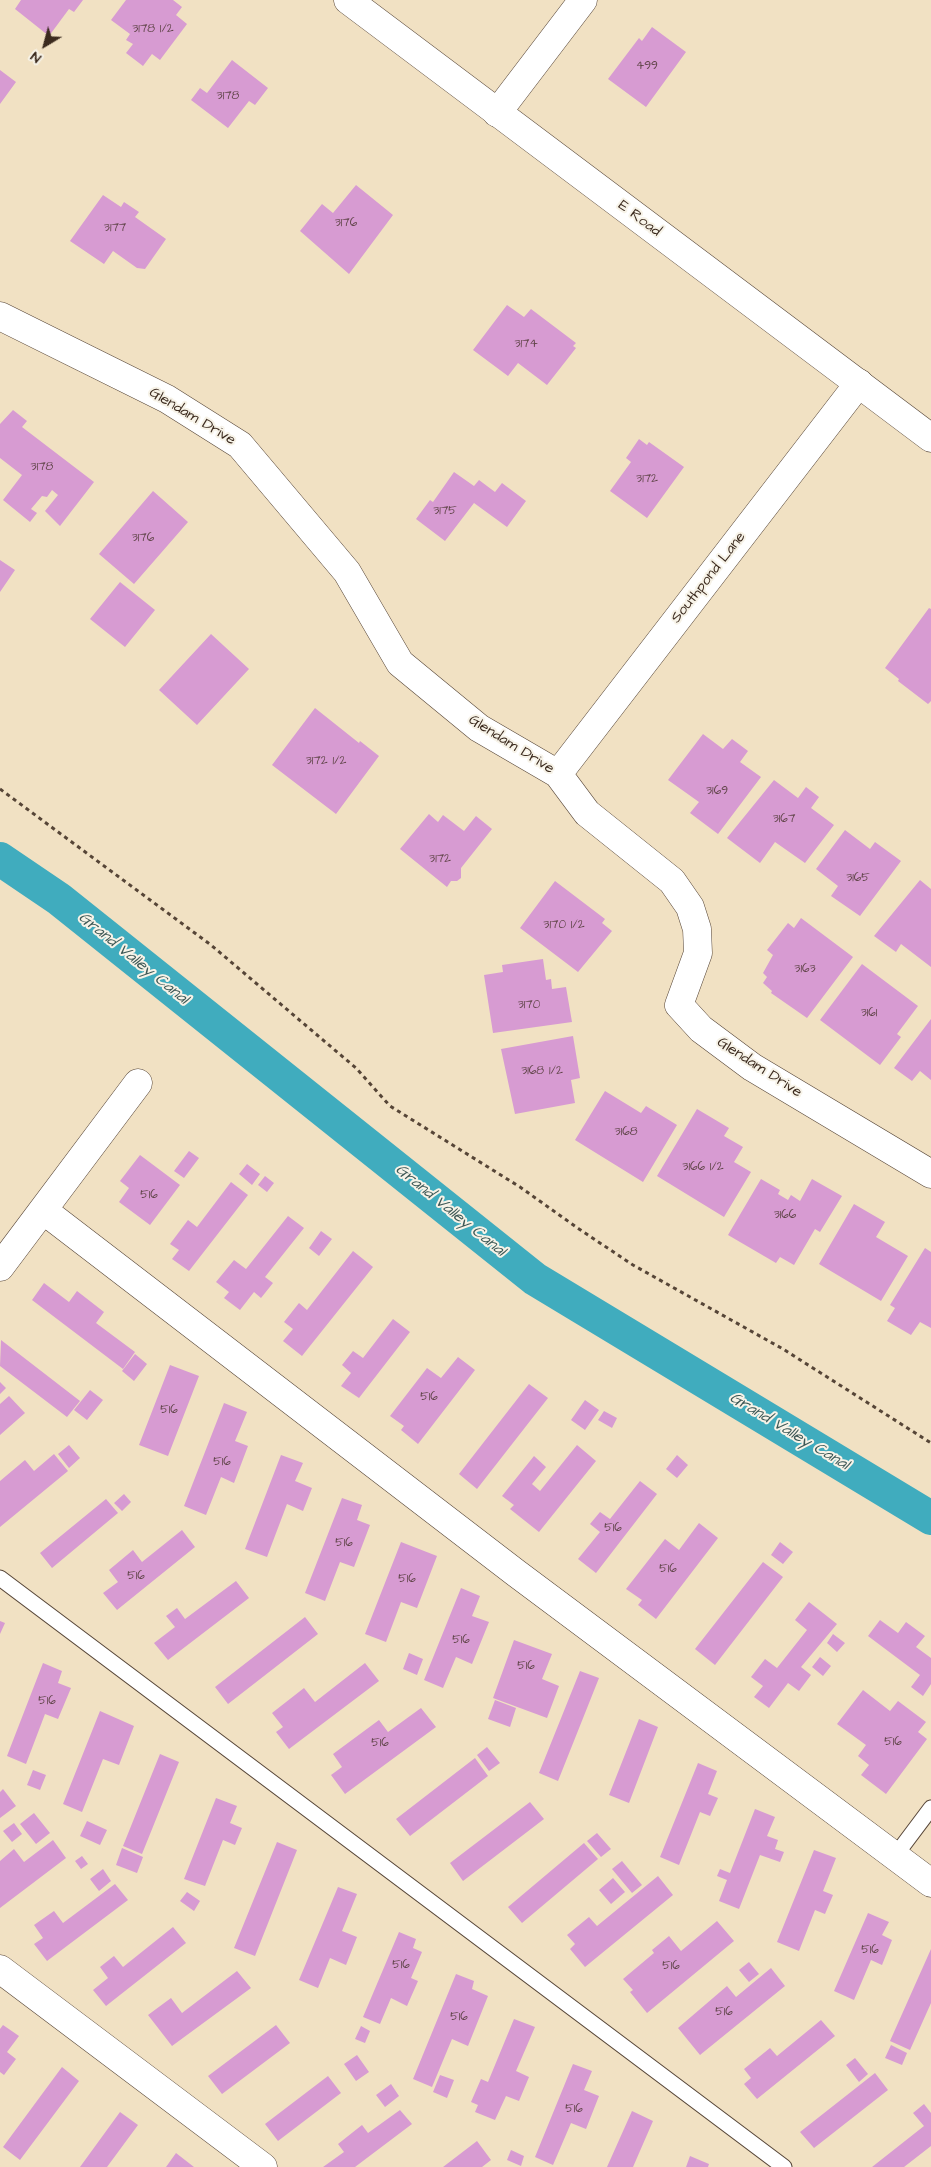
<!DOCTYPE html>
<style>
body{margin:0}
#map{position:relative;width:931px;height:2167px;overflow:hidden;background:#f1e1c3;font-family:"Architects Daughter",sans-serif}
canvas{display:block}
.north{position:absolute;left:20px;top:20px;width:50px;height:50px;-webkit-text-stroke:4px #f7f3e8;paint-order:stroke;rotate:217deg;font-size:14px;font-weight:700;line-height:20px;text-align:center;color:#3b2a1e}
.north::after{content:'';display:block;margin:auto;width:18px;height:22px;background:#3b2a1e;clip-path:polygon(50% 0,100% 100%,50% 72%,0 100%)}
</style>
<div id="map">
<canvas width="931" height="2167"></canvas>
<div class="north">N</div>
</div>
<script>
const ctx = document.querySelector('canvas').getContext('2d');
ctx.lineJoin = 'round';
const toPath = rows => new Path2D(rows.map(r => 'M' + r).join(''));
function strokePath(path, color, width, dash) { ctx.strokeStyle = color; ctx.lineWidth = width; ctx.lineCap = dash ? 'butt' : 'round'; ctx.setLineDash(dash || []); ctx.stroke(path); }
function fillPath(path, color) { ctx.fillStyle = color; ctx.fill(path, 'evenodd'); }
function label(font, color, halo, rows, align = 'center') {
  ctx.font = font + ' "Architects Daughter",sans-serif'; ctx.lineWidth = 4; ctx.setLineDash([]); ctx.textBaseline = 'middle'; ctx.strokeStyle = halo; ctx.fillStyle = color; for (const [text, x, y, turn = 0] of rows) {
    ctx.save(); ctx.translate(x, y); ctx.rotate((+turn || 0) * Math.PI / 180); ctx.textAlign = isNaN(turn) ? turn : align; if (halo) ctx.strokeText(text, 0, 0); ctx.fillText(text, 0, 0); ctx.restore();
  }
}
strokePath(toPath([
 [0,859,59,899,535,1279,931,1518]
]), '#40acbe', 34);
fillPath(toPath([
 [21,0,83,0,74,12,69,9,49,36,15,9],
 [126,0,173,0,182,7,176,15,187,24,160,60,152,54,143,66,126,53,133,44,126,40,130,34,111,20],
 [652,27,686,52,646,107,608,79,639,38,642,41],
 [232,60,268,88,255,105,249,101,228,128,191,100,200,88,207,93],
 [0,70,16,82,0,104],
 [356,185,393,215,349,274,300,231,322,204,333,213],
 [103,195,121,207,124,202,139,212,135,217,166,239,145,269,137,268,113,251,104,264,70,241],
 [507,305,524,317,531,309,576,343,573,346,576,348,547,385,518,363,508,376,473,350],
 [13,410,27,421,22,427,94,482,60,526,45,511,58,495,52,490,47,497,42,496,31,509,37,513,30,522,3,500,22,475,0,458,0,424],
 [639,439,647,445,649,442,684,467,647,518,610,491,631,462,626,458],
 [454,472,474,486,479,480,495,492,502,483,526,501,507,527,474,503,445,541,416,519,430,500,433,502],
 [153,491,188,522,134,584,99,554],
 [0,560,15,570,0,592],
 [120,582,155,610,125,647,90,619],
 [929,608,931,609,931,701,928,704,898,681,899,679,885,668],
 [211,634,249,669,197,725,159,690],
 [315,708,359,743,360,741,379,756,336,814,272,765],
 [703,734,723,749,732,739,748,751,740,762,761,777,718,834,690,813,699,802,668,780],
 [774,780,798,798,806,787,819,797,811,808,834,825,805,863,775,842,760,863,727,838],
 [429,814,438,822,443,815,464,831,476,816,492,829,461,868,461,878,457,881,451,881,447,887,400,849],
 [845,830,870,849,875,842,901,861,860,916,831,896,838,886,816,869],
 [920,880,931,889,931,967,901,944,896,952,874,936],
 [555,881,605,919,602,923,612,931,578,972,520,928],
 [801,918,853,957,807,1018,771,993,772,991,763,983,767,977,763,973,773,955,767,950,788,923,794,928],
 [543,959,546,980,551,979,552,989,566,987,572,1022,493,1033,484,975,503,972,502,965],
 [862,964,918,1006,897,1034,901,1037,880,1065,820,1020],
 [931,1019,931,1080,920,1071,912,1081,894,1068],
 [573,1036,580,1078,571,1080,575,1103,515,1114,501,1049],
 [605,1091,641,1113,646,1106,677,1125,643,1182,575,1140],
 [697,1109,729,1128,724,1136,743,1147,734,1162,751,1172,724,1217,657,1176],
 [189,1151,199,1158,184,1178,174,1171],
 [140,1155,180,1185,150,1225,119,1202,129,1188,120,1181],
 [247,1164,260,1174,252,1185,239,1174],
 [265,1176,274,1183,267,1192,258,1185],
 [761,1179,780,1190,778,1194,788,1200,791,1195,800,1201,812,1179,842,1196,820,1232,815,1229,794,1265,780,1257,776,1263,728,1235],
 [231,1182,248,1195,189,1271,172,1259,179,1250,170,1244,188,1220,197,1227],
 [854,1204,885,1222,876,1237,908,1256,881,1301,819,1264],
 [288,1216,304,1228,265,1277,273,1283,261,1298,254,1292,240,1310,224,1298,229,1292,216,1282,234,1260,246,1269],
 [321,1231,332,1239,319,1256,309,1248],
 [925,1248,931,1252,931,1328,920,1322,911,1335,887,1321,895,1308,890,1305],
 [353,1251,373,1267,302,1356,283,1341,293,1329,284,1322,299,1303,307,1310],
 [44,1283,69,1302,77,1291,104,1312,96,1323,135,1352,123,1369,32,1300],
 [393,1319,410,1332,359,1398,341,1386,351,1373,342,1365,353,1351,363,1358],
 [1,1340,80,1401,67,1417,0,1366],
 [135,1354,147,1364,134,1381,122,1371],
 [458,1357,475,1370,418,1444,401,1430,404,1426,390,1416,427,1368,441,1378],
 [170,1365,199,1376,168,1456,139,1445],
 [0,1382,6,1388,0,1394],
 [529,1384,548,1398,477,1489,459,1474],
 [90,1390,103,1400,87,1420,74,1410],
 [9,1396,25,1413,0,1435,0,1404],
 [585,1400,599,1410,585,1430,571,1420],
 [224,1403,247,1412,235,1441,248,1446,234,1483,221,1477,206,1515,184,1506],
 [604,1411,617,1418,612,1428,598,1420],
 [69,1445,80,1458,69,1468,58,1454],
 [577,1445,596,1461,539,1532,510,1509,514,1505,502,1496,534,1456,546,1467,532,1484,540,1491],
 [54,1454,68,1471,0,1527,0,1481,25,1460,34,1471],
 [281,1455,303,1463,295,1481,312,1488,303,1511,287,1504,267,1557,245,1549],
 [677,1455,688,1465,677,1478,666,1469],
 [640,1481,657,1494,596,1573,578,1559,600,1532,590,1524,600,1512,610,1519],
 [124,1494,131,1502,122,1511,114,1503],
 [342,1498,362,1505,357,1520,370,1525,354,1567,340,1562,325,1601,305,1593],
 [106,1499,118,1513,52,1568,40,1553],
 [699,1523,718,1538,656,1619,638,1605,642,1600,626,1589,665,1539,679,1550],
 [182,1530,195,1547,117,1610,103,1593,118,1582,109,1570,133,1550,142,1562],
 [401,1542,437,1556,417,1608,401,1602,386,1642,365,1634],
 [780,1542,793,1552,783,1564,771,1555],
 [763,1562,783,1577,715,1665,695,1649],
 [236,1581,249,1598,168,1660,154,1643,175,1627,166,1616,177,1608,185,1619],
 [461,1588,480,1596,472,1616,489,1622,472,1664,456,1657,443,1688,424,1680],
 [809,1602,837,1624,801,1667,811,1675,799,1691,788,1683,769,1708,754,1697,763,1686,751,1677,765,1659,777,1668,807,1630,795,1620],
 [305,1617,318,1634,228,1704,215,1687],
 [880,1620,898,1633,906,1622,925,1636,916,1647,931,1658,931,1684,923,1696,911,1687,920,1675,868,1636],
 [0,1621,5,1623,0,1634],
 [833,1634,845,1643,837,1652,827,1643],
 [514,1640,552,1654,542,1679,559,1686,547,1718,493,1698],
 [409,1653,423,1659,417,1675,403,1669],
 [820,1657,831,1666,823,1676,812,1667],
 [43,1663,62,1671,58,1683,71,1688,58,1719,45,1714,26,1764,7,1756],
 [365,1663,379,1681,289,1749,276,1732,283,1727,272,1713,304,1688,315,1702],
 [580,1671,599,1678,558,1781,539,1773],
 [863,1690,890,1711,898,1701,926,1722,918,1732,927,1739,886,1794,861,1775,869,1765,858,1756,866,1745,837,1724],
 [495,1700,516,1708,510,1727,488,1719],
 [421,1708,436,1727,345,1794,331,1775,342,1767,333,1754,379,1720,388,1732],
 [100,1711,134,1726,119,1765,103,1759,82,1812,63,1804],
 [639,1719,658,1727,629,1803,609,1795],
 [487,1747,500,1763,489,1771,477,1755],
 [160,1754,179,1762,142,1854,123,1846],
 [475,1758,488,1776,410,1836,396,1819],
 [698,1763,717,1771,708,1794,718,1798,710,1816,700,1812,679,1865,660,1857],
 [33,1770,46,1775,40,1790,27,1785],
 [3,1789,16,1806,0,1818,0,1792],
 [216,1798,237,1806,230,1823,242,1828,235,1845,223,1840,205,1886,184,1879],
 [530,1802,544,1819,463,1881,450,1863],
 [755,1809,775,1817,767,1836,778,1840,775,1849,784,1852,780,1862,760,1855,739,1909,719,1901,727,1880,717,1876,720,1869,730,1873],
 [34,1813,50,1833,36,1844,20,1824],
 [87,1821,107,1830,100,1845,80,1836],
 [14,1823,22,1834,12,1842,3,1831],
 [597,1833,611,1849,601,1857,587,1841],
 [53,1840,66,1858,0,1908,0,1861,14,1849,24,1862],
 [277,1842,297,1850,255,1956,234,1948],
 [584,1843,598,1859,522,1923,508,1907],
 [122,1848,143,1857,137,1873,116,1865],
 [814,1850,836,1858,823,1891,833,1895,825,1914,815,1910,799,1951,777,1942],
 [82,1856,88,1864,81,1869,75,1861],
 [622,1861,642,1885,632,1893,612,1869],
 [103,1869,111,1881,99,1891,90,1879],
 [658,1876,673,1895,585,1967,570,1949,575,1944,567,1935,589,1917,597,1926],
 [613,1878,625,1892,611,1904,599,1890],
 [115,1884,128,1900,47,1961,34,1944,43,1938,34,1925,54,1911,63,1923],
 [338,1887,357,1894,342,1931,357,1937,346,1965,330,1958,318,1988,299,1980],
 [187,1892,200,1901,194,1911,180,1901],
 [868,1913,889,1922,882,1935,892,1940,882,1965,871,1960,854,2000,834,1991],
 [717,1921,734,1941,647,2013,630,1992,633,1990,623,1979,654,1953,652,1950,669,1936,681,1951],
 [173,1927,186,1943,106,2006,93,1990,108,1978,100,1967,114,1956,123,1967],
 [399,1932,416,1939,413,1948,422,1952,411,1978,418,1981,407,2006,391,1998,380,2024,363,2017],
 [931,1949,931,2003,910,2050,890,2041],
 [749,1962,759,1974,749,1982,739,1970],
 [771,1968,785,1986,700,2055,678,2028,727,1986,736,1997],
 [237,1971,251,1988,172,2046,148,2015,171,1998,182,2013],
 [456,1974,474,1981,472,1989,488,1996,468,2046,452,2039,432,2087,413,2079],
 [514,2019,535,2027,516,2071,529,2077,519,2101,506,2096,495,2120,475,2112,478,2105,471,2102,481,2079,488,2082],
 [821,2020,835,2036,757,2099,744,2084,751,2078,744,2069,770,2048,777,2056],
 [3,2025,19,2036,7,2052,16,2059,4,2075,0,2072,0,2029],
 [276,2025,290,2043,222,2094,208,2076],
 [361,2026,370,2031,365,2043,355,2039],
 [891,2045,907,2053,902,2065,885,2058],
 [357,2055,369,2072,356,2081,344,2064],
 [855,2058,868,2074,859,2082,846,2065],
 [573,2064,592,2071,584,2090,599,2096,586,2129,571,2123,553,2165,535,2157],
 [62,2067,79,2081,20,2160,3,2147],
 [875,2073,888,2090,814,2148,800,2132],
 [440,2075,454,2080,447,2098,433,2092],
 [328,2076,341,2093,278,2141,265,2124],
 [391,2084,399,2096,385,2107,376,2095],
 [924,2104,931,2113,931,2146,904,2167,872,2167,924,2126,913,2113],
 [400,2110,412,2124,355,2167,323,2167,344,2152,338,2144,362,2125,368,2133],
 [632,2111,653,2121,633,2167,607,2167],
 [120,2112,138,2125,107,2167,80,2167],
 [477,2141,491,2160,482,2167,443,2167],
 [511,2150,524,2156,521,2166,507,2160],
 [176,2153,194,2167,166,2167],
 [690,2156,709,2164,708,2167,686,2167]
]), '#d79bd2');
const service = toPath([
 [0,1578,784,2167],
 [895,1856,931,1808]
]);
const minor = toPath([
 [497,113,583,0],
 [0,316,167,399,240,445,347,572,400,663,479,728,558,774,587,813,672,881,690,907,697,929,698,953,679,1005,701,1029,752,1067,931,1174],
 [558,774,859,383],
 [43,1210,516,1573,931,1883],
 [0,1267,138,1083],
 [0,1969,263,2167]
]);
const tertiary = toPath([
 [348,0,931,438]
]);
strokePath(service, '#564537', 17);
strokePath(minor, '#564537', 29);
strokePath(tertiary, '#564537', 29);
strokePath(toPath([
 [0,789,211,945,356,1068,390,1106,520,1187,579,1229,633,1265,783,1349,931,1443]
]), '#564537', 3, [4, 4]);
strokePath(service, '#fff', 15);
strokePath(minor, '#fff', 28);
strokePath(tertiary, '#fff', 28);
label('12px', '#62464b', null, [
 ["3178 1/2",153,29],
 ["499",647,66],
 ["3178",228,96],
 ["3176",346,223],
 ["3177",115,228],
 ["3174",526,344],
 ["3178",42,467],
 ["3172",647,479],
 ["3175",445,511],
 ["3176",143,538],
 ["3172 1/2",326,761],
 ["3169",717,791],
 ["3167",784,819],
 ["3172",440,859],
 ["3165",858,878],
 ["3170 1/2",564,925],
 ["3163",805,969],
 ["3170",529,1005],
 ["3161",869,1013],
 ["3168 1/2",542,1071],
 ["3168",626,1132],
 ["3166 1/2",703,1167],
 ["516",149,1195],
 ["3166",785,1215],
 ["516",429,1397],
 ["516",169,1410],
 ["516",222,1462],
 ["516",613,1528],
 ["516",344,1543],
 ["516",668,1569],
 ["516",136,1576],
 ["516",407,1579],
 ["516",461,1640],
 ["516",526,1666],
 ["516",47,1701],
 ["516",893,1742],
 ["516",380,1743],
 ["516",870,1950],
 ["516",401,1965],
 ["516",671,1966],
 ["516",724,2012],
 ["516",459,2017],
 ["516",574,2109]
]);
label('15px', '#3b2a1e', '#f7f3e8', [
 ["E Road",639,219,37],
 ["Glendam Drive",192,417,31],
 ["Southpond Lane",709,578,-52],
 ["Glendam Drive",511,745,32],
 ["Glendam Drive",759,1068,33]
]);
label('italic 16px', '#3d5856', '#f7f3e8', [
 ["Grand Valley Canal",133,959,39],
 ["Grand Valley Canal",450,1211,39],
 ["Grand Valley Canal",789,1432,31]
]);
</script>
